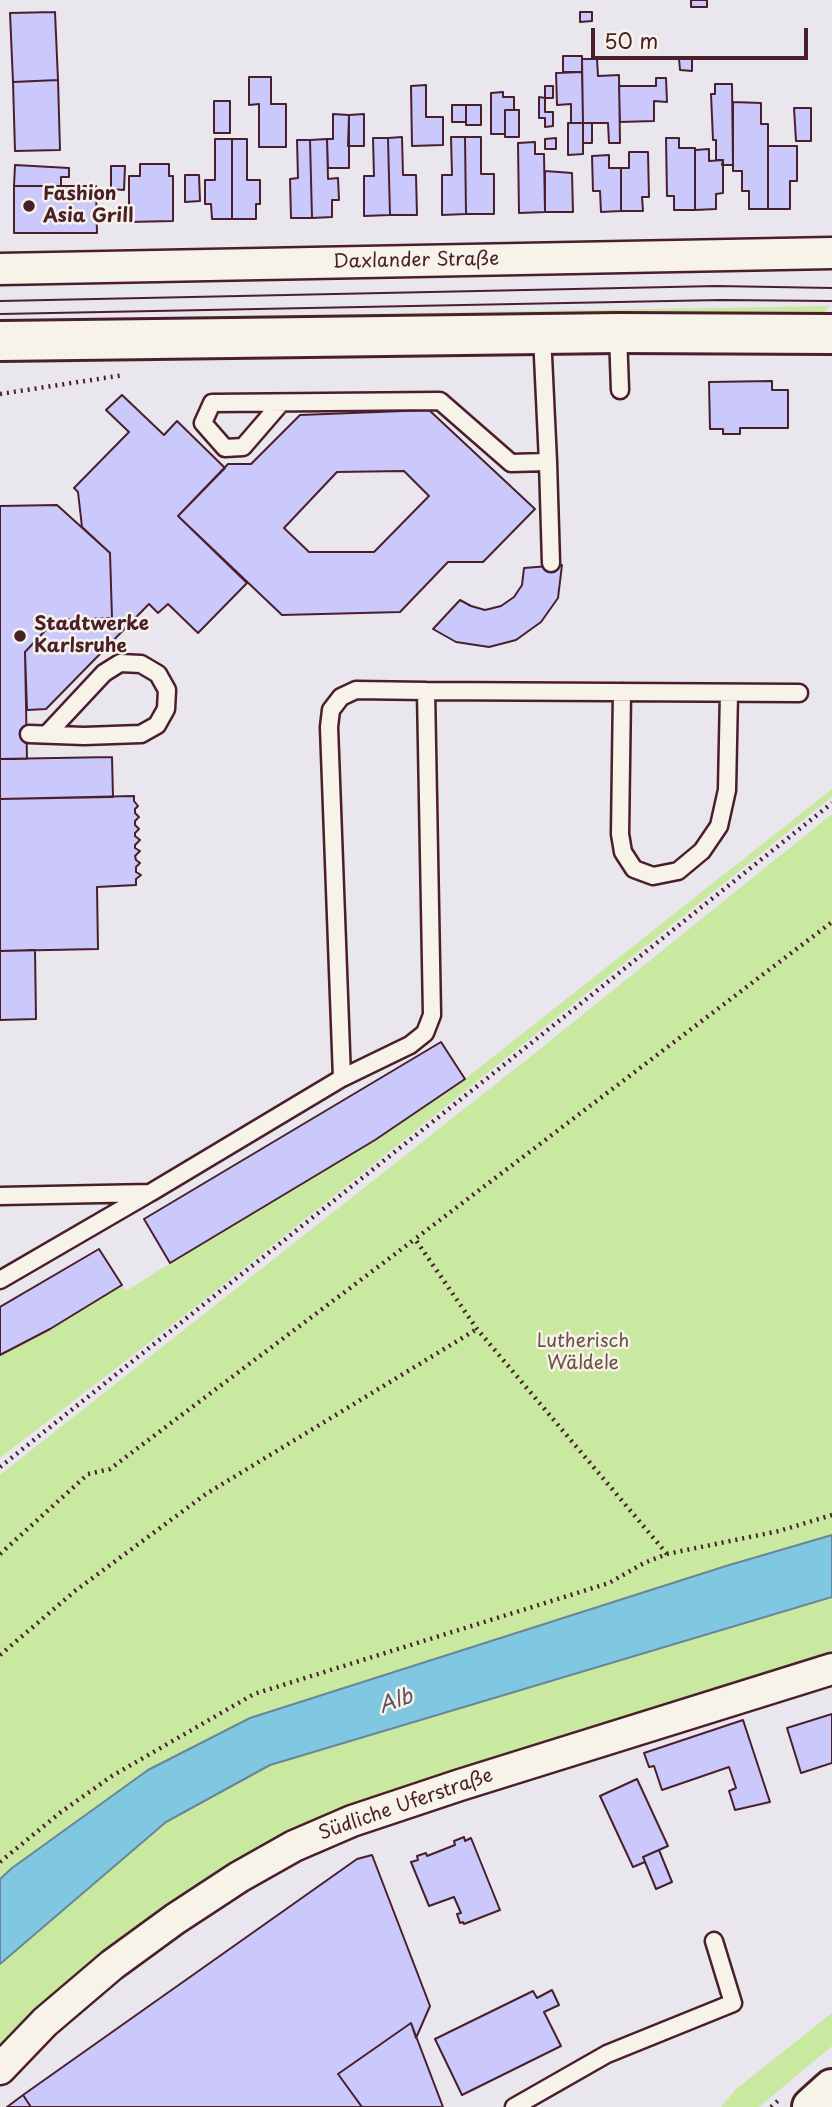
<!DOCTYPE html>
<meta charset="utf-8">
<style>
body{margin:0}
#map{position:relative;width:832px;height:2107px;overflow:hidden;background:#eae6ee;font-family:"Playpen Sans",sans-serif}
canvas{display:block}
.scale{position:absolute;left:591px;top:28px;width:217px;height:32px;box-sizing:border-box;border:4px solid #4a1f2b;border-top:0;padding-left:9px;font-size:21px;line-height:24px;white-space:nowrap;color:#4a1f2b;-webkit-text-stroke:5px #f7f3e8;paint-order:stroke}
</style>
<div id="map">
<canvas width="832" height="2107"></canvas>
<div class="scale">50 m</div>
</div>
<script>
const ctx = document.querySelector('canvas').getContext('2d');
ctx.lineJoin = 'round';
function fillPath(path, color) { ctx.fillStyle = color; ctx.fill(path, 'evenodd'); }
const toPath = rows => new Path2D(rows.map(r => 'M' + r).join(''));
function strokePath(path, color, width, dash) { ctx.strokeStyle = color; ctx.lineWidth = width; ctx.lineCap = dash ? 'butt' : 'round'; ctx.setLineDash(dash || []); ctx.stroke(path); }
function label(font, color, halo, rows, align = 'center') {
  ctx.font = font + ' "Playpen Sans",sans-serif'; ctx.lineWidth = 5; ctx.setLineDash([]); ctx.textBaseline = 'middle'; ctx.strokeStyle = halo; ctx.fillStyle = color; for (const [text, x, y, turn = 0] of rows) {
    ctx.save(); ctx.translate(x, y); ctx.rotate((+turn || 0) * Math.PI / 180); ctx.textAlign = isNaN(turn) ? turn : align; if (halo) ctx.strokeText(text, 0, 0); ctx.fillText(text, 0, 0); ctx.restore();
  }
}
fillPath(toPath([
 [830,306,823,313,813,314,0,330,0,320],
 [832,789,832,797,813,812,204,1300,0,1458,0,1355,50,1329,122,1285,126,1291,465,1079],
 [832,814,832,1535,726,1566,250,1718,148,1770,12,1868,0,1879,0,1475,530,1057],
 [832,1597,832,1655,406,1787,335,1814,138,1929,68,1983,0,2051,0,1964,166,1822,269,1765],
 [832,2013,832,2046,759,2107,721,2107,736,2089]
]), '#c9e8a0');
const water = toPath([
 [832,1535,832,1597,270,1765,166,1822,0,1964,0,1879,12,1868,148,1770,250,1718,726,1566,832,1535]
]);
fillPath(water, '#80c8e1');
strokePath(water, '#6a8498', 2);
const building = toPath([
 [691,0,707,0,707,7,691,7,691,0],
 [55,12,58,80,13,82,10,13,55,12],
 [580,12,592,12,592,21,580,22,580,12],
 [563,56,582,56,582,72,563,72,563,56],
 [582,59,597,59,598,76,619,75,620,143,609,143,608,123,583,123,582,59],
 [679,59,692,59,692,71,680,70,679,59],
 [582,72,583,123,571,123,571,104,557,105,556,73,582,72],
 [249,77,271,77,271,104,286,104,286,147,259,147,259,104,249,105,249,77],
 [656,78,666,78,667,102,654,101,654,121,620,122,619,86,656,86,656,78],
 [58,80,60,150,15,151,13,82,58,80],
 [715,84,732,84,733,165,722,165,723,160,716,160,716,140,713,140,711,94,715,94,715,84],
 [426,85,426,117,443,117,443,145,412,146,411,86,426,85],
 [545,86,553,86,553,98,545,98,545,86],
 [503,92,503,97,514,97,514,110,505,110,505,134,491,134,491,93,503,92],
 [539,97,545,98,545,112,553,112,553,126,545,127,545,118,539,118,539,97],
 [214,101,230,101,230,133,214,133,214,101],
 [733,102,761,103,761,124,768,124,768,209,749,209,749,191,742,191,742,171,733,171,733,102],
 [452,105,466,105,466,122,452,122,452,105],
 [466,105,481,105,481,125,466,125,466,105],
 [794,108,811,108,811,141,796,141,794,108],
 [505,110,519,110,519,137,505,137,505,110],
 [333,114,349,115,349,168,328,168,327,139,333,139,333,114],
 [364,114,364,146,348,146,349,115,364,114],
 [568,123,583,123,583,154,568,155,568,123],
 [583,123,592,123,592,143,583,143,583,123],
 [402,137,403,175,416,175,417,215,390,215,388,138,402,137],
 [451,137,465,137,466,214,442,215,442,175,452,175,451,137],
 [465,137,481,137,481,174,494,174,494,214,466,214,465,137],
 [373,138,388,138,390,215,364,216,364,176,374,176,373,138],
 [556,138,556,149,545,149,545,139,556,138],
 [666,138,679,138,679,148,695,148,695,210,674,210,674,196,667,196,666,138],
 [215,139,232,139,232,219,212,219,211,204,205,204,205,180,215,180,215,139],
 [232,139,247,139,247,180,260,180,260,204,256,204,256,219,232,219,232,139],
 [327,139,328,179,338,178,339,200,332,200,332,217,312,218,310,140,327,139],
 [297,140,310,140,312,218,291,218,290,179,298,178,297,140],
 [535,142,535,154,544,154,545,212,519,213,518,143,535,142],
 [768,146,797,146,797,181,790,181,790,209,768,209,768,146],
 [709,149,709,161,723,160,723,193,716,194,716,209,695,210,695,150,709,149],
 [629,152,648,152,649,197,642,197,643,211,621,211,621,168,629,168,629,152],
 [609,155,609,168,621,168,621,211,601,212,600,191,593,191,592,156,609,155],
 [140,164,169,164,169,176,173,176,173,221,129,222,129,176,140,176,140,164],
 [15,165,69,168,69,177,61,177,61,186,14,186,15,165],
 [111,166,125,166,124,190,111,189,111,166],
 [545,171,572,173,573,212,545,212,545,171],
 [185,175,199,175,200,201,185,202,185,175],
 [14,186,96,186,97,233,14,233,14,186],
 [772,381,772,390,788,390,788,428,740,428,740,434,723,434,723,429,710,429,709,382,772,381],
 [122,395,164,435,177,421,225,468,178,516,247,583,198,633,168,604,158,613,149,604,46,709,27,710,25,652,55,620,112,618,110,553,82,527,78,492,74,488,129,432,106,410,122,395],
 [429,410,535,509,483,562,448,562,400,612,282,615,178,516,228,464,251,464,300,415,429,410],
 [404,471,429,496,374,552,309,552,284,528,337,472,404,471],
 [57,505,110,553,112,618,55,620,25,652,27,759,0,759,0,506,57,505],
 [562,565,558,598,541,622,516,640,489,647,456,642,433,629,460,600,471,606,485,610,501,606,514,597,522,585,524,568,562,565],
 [112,757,113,797,0,799,0,759,112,757],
 [134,796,134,801,138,806,135,809,135,813,139,817,135,821,135,825,139,829,135,833,135,836,140,840,135,845,135,848,140,851,135,856,136,860,140,863,136,867,136,872,141,875,136,879,136,885,97,887,98,949,0,951,0,799,134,796],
 [35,950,36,1019,0,1020,0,951,35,950],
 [441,1042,465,1079,375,1140,170,1263,144,1219,441,1042],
 [99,1249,122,1285,50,1329,0,1355,0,1307,99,1249],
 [832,1714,832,1763,801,1773,787,1728,832,1714],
 [743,1720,770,1802,735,1810,729,1791,736,1788,729,1767,662,1790,654,1766,649,1767,644,1753,743,1720],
 [637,1779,668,1846,643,1857,645,1862,633,1867,600,1796,637,1779],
 [464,1837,465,1841,471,1838,500,1910,464,1924,463,1922,460,1923,457,1914,461,1913,454,1897,429,1906,411,1862,418,1860,417,1856,426,1853,427,1856,455,1845,454,1841,464,1837],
 [659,1850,672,1882,656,1889,643,1857,659,1850],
 [372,1855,430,2006,416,2038,411,2023,338,2074,362,2107,31,2107,23,2095,357,1859,372,1855],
 [552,1990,559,2005,544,2012,561,2046,462,2095,435,2039,533,1991,537,1998,552,1990],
 [411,2023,443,2107,362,2107,338,2074,411,2023],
 [23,2095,31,2107,7,2107,23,2095]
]);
fillPath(building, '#cbc9fc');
strokePath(building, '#4a1f2b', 2);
const lane = toPath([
 [618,333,620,390],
 [281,403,243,447,225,448,203,423,212,403,440,401,511,463,548,462,542,335],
 [548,462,551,563],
 [426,691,799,693],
 [622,692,620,834,623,852,634,869,653,876,678,871,702,851,719,826,727,790,729,693],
 [29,734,84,736,141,734,157,725,166,709,167,690,158,674,141,664,120,663,104,673,48,733],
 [0,1196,150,1193,342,1078,410,1045,425,1033,432,1015,426,691,356,690,341,697,331,710,329,727,342,1078],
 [0,1280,148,1194],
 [514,2107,607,2054,733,2003,714,1941]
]);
const street = toPath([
 [0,269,832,253],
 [0,2069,45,2022,112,1965,175,1919,239,1877,294,1846,352,1821,460,1785,832,1669]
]);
const secondary = toPath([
 [0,341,618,333,832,334],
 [812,2107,832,2089]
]);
strokePath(lane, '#4a1f2b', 21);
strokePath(street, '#4a1f2b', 35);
strokePath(secondary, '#4a1f2b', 44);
strokePath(toPath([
 [0,394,124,375],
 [0,1467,832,803],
 [0,1554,88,1474,110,1469,415,1239],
 [667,1554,477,1329,415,1239,832,922],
 [0,1655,75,1591,206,1494,477,1329],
 [0,1862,61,1812,112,1776,254,1694,609,1583,644,1563,667,1554,779,1531,832,1515],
 [771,2107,780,2099]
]), '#4a1f2b', 4.5, [2, 5]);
strokePath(lane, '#f7f3e8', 16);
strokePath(street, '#f7f3e8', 30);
strokePath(secondary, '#f7f3e8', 38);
strokePath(toPath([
 [0,301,717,286,832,288],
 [0,314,721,300,832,301]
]), '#4a1f2b', 2);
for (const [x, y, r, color] of [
 [29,206,7,"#4a1f2b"],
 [20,636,7,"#4a1f2b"]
]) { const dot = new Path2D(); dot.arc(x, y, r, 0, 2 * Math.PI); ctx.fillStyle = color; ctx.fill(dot); strokePath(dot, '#f7f3e8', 2.5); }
label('bold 19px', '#4a1f2b', '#f7f3e8', [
 ["Fashion",43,195],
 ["Asia Grill",43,217],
 ["Stadtwerke",34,625],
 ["Karlsruhe",34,647]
], 'left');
label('19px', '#4a1f2b', '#f7f3e8', [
 ["Daxlander Straße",416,261,-1],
 ["Südliche Uferstraße",406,1805,-19]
]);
label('19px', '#6a5148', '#f7f3e8', [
 ["Lutherisch",583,1342],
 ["Wäldele",583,1364]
]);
label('italic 21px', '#5a5262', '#f7f3e8', [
 ["Alb",396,1702,-20]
]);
</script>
